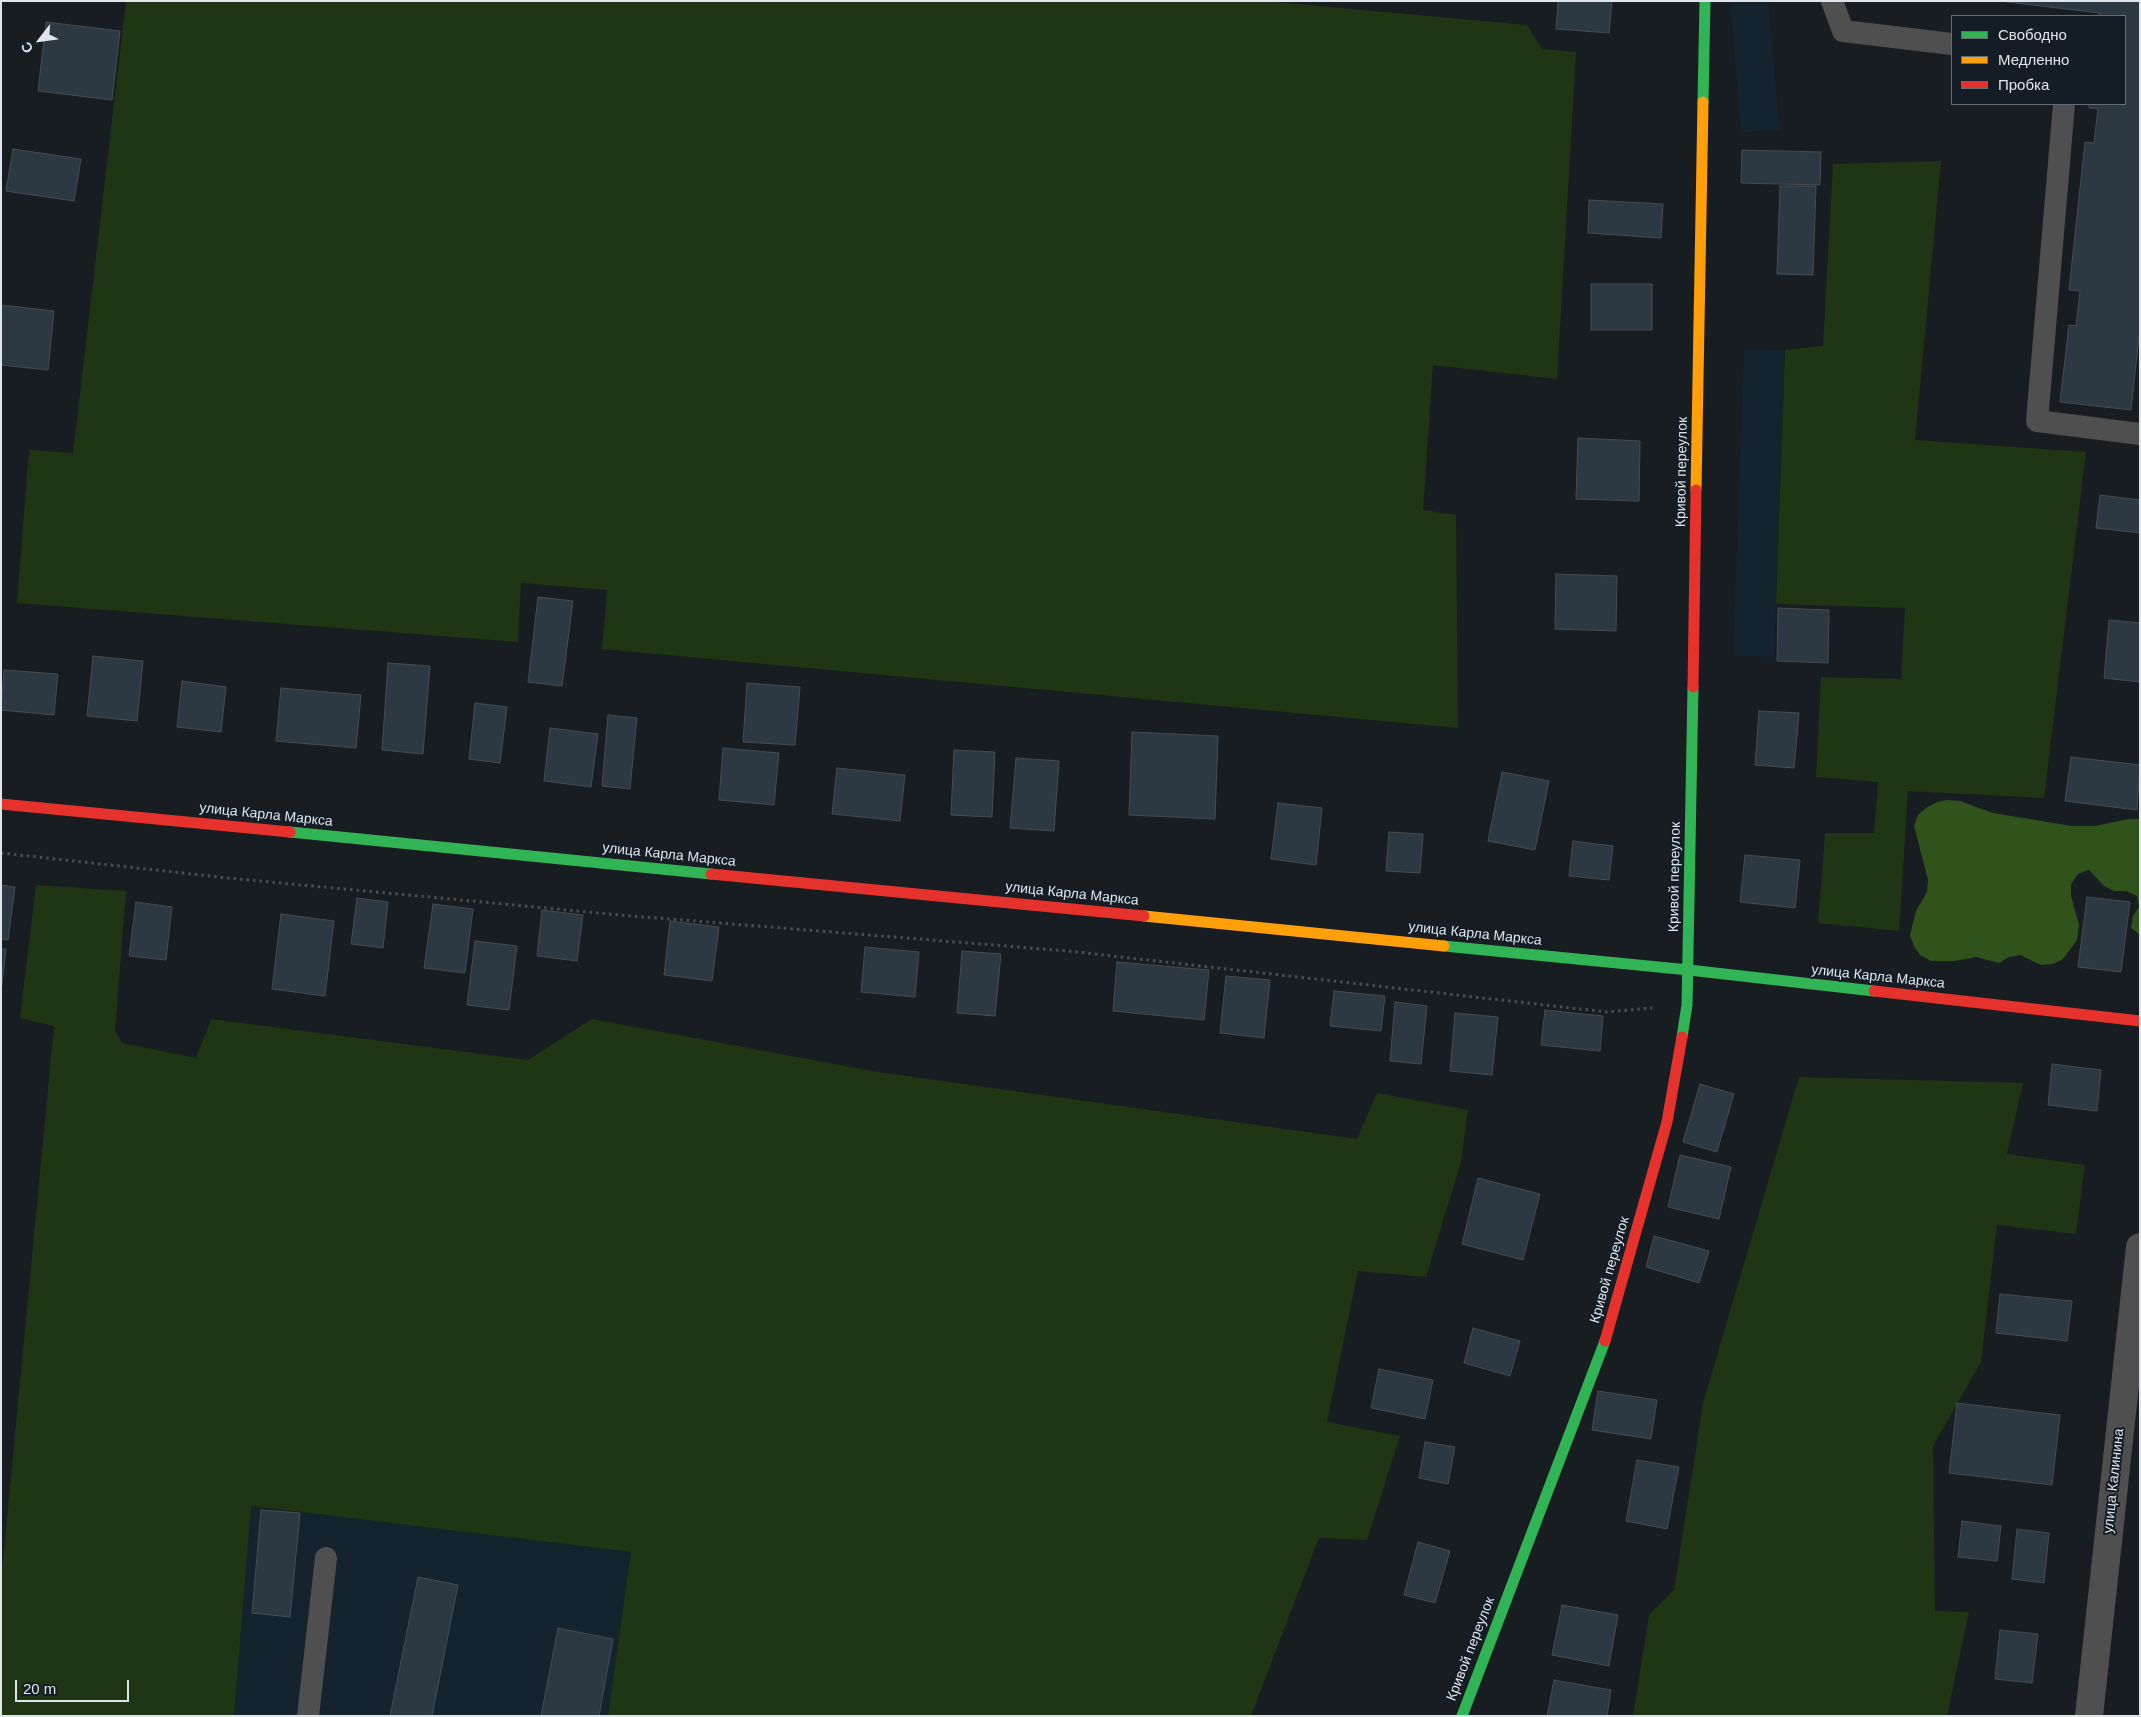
<!DOCTYPE html>
<meta charset="utf-8">
<style>
body{margin:0}
#map{position:relative;width:2141px;height:1717px;overflow:hidden;background:#181d21;font-family:Helvetica,sans-serif}
canvas{display:block}
.frame{position:absolute;inset:0;border:2px solid #dfe5eb;pointer-events:none}
.legend{position:absolute;left:1951px;top:15px;width:175px;height:90px;box-sizing:border-box;background:#141d25;border:1px solid #656d74;margin:0;padding:6px 9px;list-style:none;font-size:15px;color:#dfe5eb}
.legend li{display:flex;align-items:center;gap:10px;height:25px}
.legend b{width:25px;border:1px solid #656d74}
.north{position:absolute;left:15px;top:15px;width:50px;height:50px;-webkit-text-stroke:4px #141d25;paint-order:stroke;rotate:240deg;font-size:14px;font-weight:700;line-height:20px;text-align:center;color:#dfe5eb}
.north::after{content:'';display:block;margin:auto;width:18px;height:22px;background:#dfe5eb;clip-path:polygon(50% 0,100% 100%,50% 72%,0 100%)}
.scale{position:absolute;left:15px;top:1680px;width:114px;height:22px;box-sizing:border-box;border:2px solid #dfe5eb;border-top:0;padding-left:6px;font-size:15px;line-height:18px;white-space:nowrap;color:#dfe5eb;-webkit-text-stroke:4px #141d25;paint-order:stroke}
</style>
<div id="map">
<canvas width="2141" height="1717"></canvas>
<div class="frame"></div>
<ul class="legend">
<li><b style="height:6px;background:#30b455"></b>Свободно</li>
<li><b style="height:6px;background:#ff9f0a"></b>Медленно</li>
<li><b style="height:6px;background:#e5322d"></b>Пробка</li>
</ul>
<div class="north">С</div>
<div class="scale">20 m</div>
</div>
<script>
const ctx = document.querySelector('canvas').getContext('2d');
ctx.lineJoin = 'round';
function fillPath(path, color) { ctx.fillStyle = color; ctx.fill(path, 'evenodd'); }
const toPath = rows => new Path2D(rows.map(r => 'M' + r).join(''));
function strokePath(path, color, width, dash) { ctx.strokeStyle = color; ctx.lineWidth = width; ctx.lineCap = dash ? 'butt' : 'round'; ctx.setLineDash(dash || []); ctx.stroke(path); }
function label(font, color, halo, rows, align = 'center') {
  ctx.font = font + ' Helvetica,sans-serif'; ctx.lineWidth = 4; ctx.setLineDash([]); ctx.textBaseline = 'middle'; ctx.strokeStyle = halo; ctx.fillStyle = color; for (const [text, x, y, turn = 0] of rows) {
    ctx.save(); ctx.translate(x, y); ctx.rotate((+turn || 0) * Math.PI / 180); ctx.textAlign = isNaN(turn) ? turn : align; if (halo) ctx.strokeText(text, 0, 0); ctx.fillText(text, 0, 0); ctx.restore();
  }
}
fillPath(toPath([
 [1730,1,1768,1,1780,130,1741,132],
 [1744,349,1785,350,1774,657,1733,656],
 [250,1506,631,1552,608,1716,234,1716]
]), '#15232e');
fillPath(toPath([
 [126,1,1264,1,1527,25,1542,49,1576,52,1557,379,1433,365,1423,510,1456,515,1458,728,602,649,607,590,521,583,518,642,17,603,29,450,73,453],
 [1941,161,1915,440,2086,452,2044,798,1908,791,1899,931,1818,923,1825,833,1874,833,1878,782,1816,777,1821,677,1901,679,1905,608,1776,604,1785,350,1823,346,1833,164],
 [36,885,126,891,115,1031,122,1043,196,1058,211,1019,528,1060,592,1019,878,1072,1357,1139,1377,1093,1468,1110,1461,1162,1426,1277,1358,1271,1327,1422,1400,1436,1367,1540,1319,1538,1251,1716,608,1716,631,1552,251,1506,234,1716,1,1716,1,1581,54,1026,20,1018],
 [1799,1077,2023,1083,2007,1154,2085,1165,2076,1234,1997,1225,1981,1362,1933,1446,1935,1611,1969,1612,1947,1716,1633,1716,1649,1615,1674,1590,1703,1403]
]), '#203513');
fillPath(toPath([
 [1947,800,1960,801,1993,813,2072,826,2095,826,2129,819,2140,819,2140,935,2131,928,2133,916,2139,907,2137,896,2126,891,2114,891,2104,886,2089,870,2078,874,2071,884,2071,896,2079,925,2077,940,2063,959,2053,964,2041,965,2020,955,2009,957,1999,963,1976,957,1954,961,1931,961,1920,955,1914,946,1910,935,1916,911,1927,892,1928,880,1914,826,1918,815,1926,808,1937,802]
]), '#30531b');
const building = toPath([
 [1558,1,1612,1,1609,33,1556,29,1558,1],
 [2000,1,2140,1,2140,327,2131,410,2060,402,2069,325,2076,326,2080,291,2069,290,2085,142,2094,143,2098,109,2089,108,2089,104,2125,104,2125,16,2099,16,2099,13,2000,1],
 [46,22,120,31,112,100,38,91,46,22],
 [13,149,81,159,74,201,6,191,13,149],
 [1742,150,1821,152,1820,185,1741,183,1742,150],
 [1780,186,1816,186,1813,275,1777,274,1780,186],
 [1589,200,1663,204,1661,238,1588,233,1589,200],
 [1591,284,1652,284,1652,330,1591,330,1591,284],
 [1,305,54,311,48,370,1,365,1,305],
 [1578,438,1640,441,1639,501,1576,499,1578,438],
 [2100,495,2140,500,2140,533,2096,528,2100,495],
 [1556,574,1617,576,1616,631,1555,629,1556,574],
 [538,597,573,601,562,686,528,682,538,597],
 [1778,608,1829,610,1828,663,1777,661,1778,608],
 [2109,620,2140,623,2140,682,2104,678,2109,620],
 [93,656,143,661,137,721,87,716,93,656],
 [388,663,430,666,423,754,382,750,388,663],
 [4,670,58,674,54,715,1,710,4,670],
 [182,681,226,687,221,732,177,727,182,681],
 [747,683,800,687,795,745,743,742,747,683],
 [281,688,361,695,356,748,276,741,281,688],
 [475,703,507,707,500,763,469,759,475,703],
 [1759,711,1799,713,1794,768,1755,765,1759,711],
 [608,715,637,718,630,789,602,786,608,715],
 [550,728,598,734,591,787,544,781,550,728],
 [1132,732,1218,736,1215,819,1129,815,1132,732],
 [723,748,779,753,774,805,719,800,723,748],
 [954,750,995,752,992,817,951,815,954,750],
 [2071,757,2140,765,2137,810,2065,801,2071,757],
 [1016,758,1059,761,1054,831,1010,828,1016,758],
 [837,768,905,775,900,821,832,814,837,768],
 [1502,772,1549,781,1535,850,1488,841,1502,772],
 [1278,803,1322,808,1316,865,1271,859,1278,803],
 [1389,832,1423,834,1420,873,1386,871,1389,832],
 [1573,841,1613,846,1609,880,1569,876,1573,841],
 [1745,855,1800,860,1795,908,1740,902,1745,855],
 [1,885,15,887,8,940,1,939,1,885],
 [2087,897,2130,902,2121,972,2078,967,2087,897],
 [357,898,388,902,383,948,351,944,357,898],
 [136,902,172,907,166,960,129,956,136,902],
 [433,904,473,909,465,973,424,968,433,904],
 [542,910,583,915,577,961,537,956,542,910],
 [281,914,334,921,325,996,272,989,281,914],
 [670,921,719,927,712,981,664,975,670,921],
 [475,941,517,946,509,1010,467,1005,475,941],
 [865,947,919,952,915,997,861,992,865,947],
 [1,949,6,949,1,992,1,949],
 [962,951,1001,954,995,1016,957,1013,962,951],
 [1117,962,1209,970,1204,1020,1113,1011,1117,962],
 [1226,976,1270,980,1264,1038,1220,1033,1226,976],
 [1334,991,1385,996,1381,1031,1330,1026,1334,991],
 [1395,1002,1427,1006,1421,1064,1390,1061,1395,1002],
 [1545,1010,1603,1016,1600,1051,1541,1045,1545,1010],
 [1455,1013,1498,1017,1492,1075,1450,1071,1455,1013],
 [2052,1064,2101,1070,2097,1111,2048,1105,2052,1064],
 [1700,1084,1734,1094,1717,1152,1683,1142,1700,1084],
 [1680,1155,1731,1167,1719,1219,1668,1207,1680,1155],
 [1478,1178,1540,1194,1523,1260,1462,1244,1478,1178],
 [1654,1236,1709,1251,1699,1283,1646,1267,1654,1236],
 [2000,1294,2072,1301,2067,1341,1996,1333,2000,1294],
 [1473,1328,1520,1341,1510,1376,1464,1363,1473,1328],
 [1379,1369,1433,1380,1425,1419,1371,1408,1379,1369],
 [1598,1391,1657,1400,1651,1439,1592,1430,1598,1391],
 [1957,1403,2060,1415,2052,1485,1949,1473,1957,1403],
 [1425,1442,1455,1447,1448,1484,1419,1478,1425,1442],
 [1637,1460,1679,1467,1667,1529,1626,1521,1637,1460],
 [261,1510,300,1513,290,1617,252,1613,261,1510],
 [1962,1521,2001,1526,1997,1561,1958,1557,1962,1521],
 [2017,1529,2049,1533,2044,1583,2012,1579,2017,1529],
 [1418,1542,1450,1551,1435,1603,1404,1595,1418,1542],
 [418,1577,458,1585,432,1716,390,1716,418,1577],
 [1562,1605,1618,1615,1609,1666,1552,1655,1562,1605],
 [558,1628,613,1639,599,1716,541,1716,558,1628],
 [2000,1630,2038,1634,2032,1683,1995,1679,2000,1630],
 [1554,1680,1611,1690,1607,1716,1547,1716,1554,1680]
]);
fillPath(building, '#2d3942');
strokePath(building, '#484c50', 1);
strokePath(toPath([
 [1,853,228,878,620,915,1068,951,1607,1012,1652,1008]
]), '#4c4d4e', 3, [2.5, 4]);
strokePath(toPath([
 [1832,1,1843,31,1952,44],
 [2064,104,2037,421,2140,434],
 [308,1716,326,1558]
]), '#504f4f', 22);
strokePath(toPath([
 [2089,1716,2140,1247]
]), '#504f4f', 28);
strokePath(toPath([
 [1703,102,1705,1],
 [290,832,711,874],
 [1444,946,1689,970,1874,991],
 [1682,1037,1687,1005,1693,687],
 [1462,1716,1605,1341]
]), '#30b455', 11);
strokePath(toPath([
 [1696,490,1703,102],
 [1144,916,1444,946]
]), '#ff9f0a', 11);
strokePath(toPath([
 [1693,687,1696,490],
 [1,804,290,832],
 [711,874,1144,916],
 [1874,991,2140,1021],
 [1605,1341,1667,1122,1682,1037]
]), '#e5322d', 11);
label('14px', '#dfe5eb', '#141d25', [
 ["Кривой переулок",1682,472,-89],
 ["улица Карла Маркса",266,815,6],
 ["улица Карла Маркса",669,855,6],
 ["Кривой переулок",1675,877,-89],
 ["улица Карла Маркса",1072,894,6],
 ["улица Карла Маркса",1475,934,6],
 ["улица Карла Маркса",1878,977,6],
 ["Кривой переулок",1610,1270,-74],
 ["улица Калинина",2114,1481,-84],
 ["Кривой переулок",1471,1649,-69]
]);
</script>
